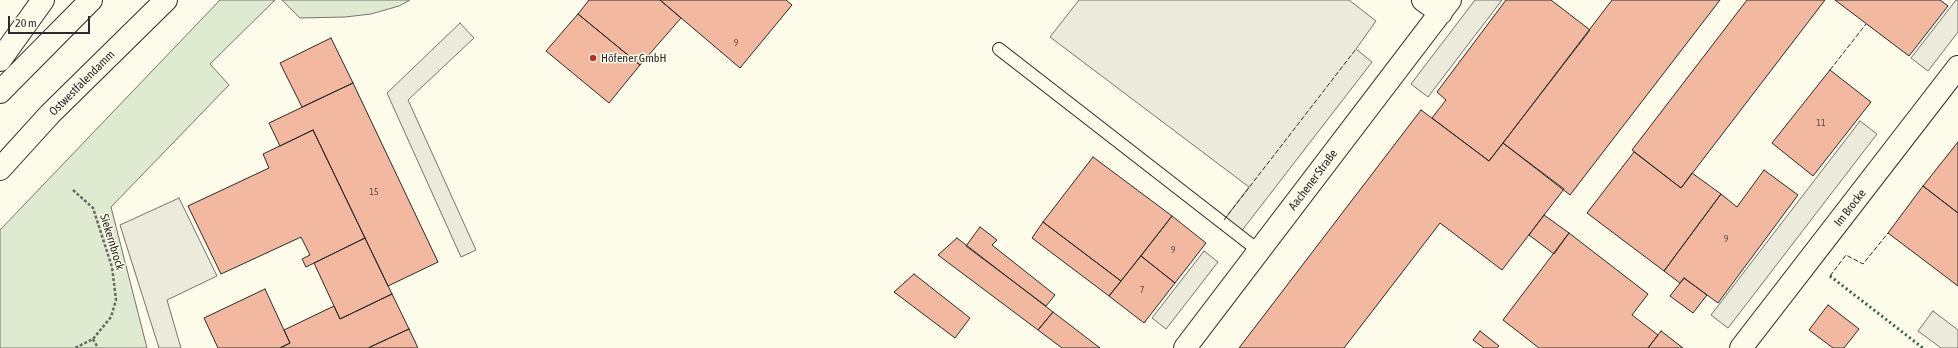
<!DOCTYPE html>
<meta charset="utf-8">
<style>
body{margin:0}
#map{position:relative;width:1958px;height:348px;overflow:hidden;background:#fdfbea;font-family:"Asap Condensed",sans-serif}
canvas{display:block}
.scale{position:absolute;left:8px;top:16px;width:82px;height:18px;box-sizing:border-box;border:2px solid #2b2b2b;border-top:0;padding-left:5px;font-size:12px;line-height:14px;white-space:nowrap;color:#2b2b2b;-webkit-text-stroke:3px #fdfbea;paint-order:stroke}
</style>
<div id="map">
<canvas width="1958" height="348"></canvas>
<div class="scale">20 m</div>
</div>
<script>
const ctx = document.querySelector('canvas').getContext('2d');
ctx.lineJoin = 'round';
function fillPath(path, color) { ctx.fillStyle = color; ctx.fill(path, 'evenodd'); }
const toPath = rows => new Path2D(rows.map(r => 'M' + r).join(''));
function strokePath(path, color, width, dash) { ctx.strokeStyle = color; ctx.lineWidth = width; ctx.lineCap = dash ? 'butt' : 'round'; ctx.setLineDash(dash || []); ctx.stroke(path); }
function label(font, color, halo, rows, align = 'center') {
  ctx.font = font + ' "Asap Condensed",sans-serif'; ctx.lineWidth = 3; ctx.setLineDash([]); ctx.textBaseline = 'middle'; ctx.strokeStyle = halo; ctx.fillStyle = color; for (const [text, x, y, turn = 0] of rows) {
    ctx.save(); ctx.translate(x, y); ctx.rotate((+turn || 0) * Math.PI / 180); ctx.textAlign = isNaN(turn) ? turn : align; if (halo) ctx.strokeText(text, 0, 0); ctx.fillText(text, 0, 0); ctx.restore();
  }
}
const green = toPath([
 [220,0,275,0,210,64,229,85,111,207,147,348,0,348,0,230,220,0],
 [282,0,410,0,399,6,371,14,345,17,300,18,282,0]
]);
fillPath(green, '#deebd1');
strokePath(green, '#74746e', 1);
const parking = toPath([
 [1079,0,1349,0,1376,21,1356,49,1372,62,1240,233,1223,221,1249,187,1050,37,1079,0],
 [1475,0,1502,0,1428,97,1411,84,1475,0],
 [1956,0,1958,0,1958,32,1928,71,1911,58,1956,0],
 [460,23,474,38,408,100,476,250,461,257,387,93,460,23],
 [1860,121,1877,134,1728,328,1711,315,1860,121],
 [179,198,217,276,167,300,181,348,159,348,120,225,179,198],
 [1204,251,1218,262,1166,329,1152,318,1204,251],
 [1933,311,1958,330,1958,348,1941,348,1918,331,1933,311]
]);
fillPath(parking, '#eceadb');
strokePath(parking, '#74746e', 1);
const building = toPath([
 [589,0,660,0,681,18,640,65,578,14,589,0],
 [660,0,786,0,792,5,740,68,660,0],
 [1506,0,1551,0,1590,30,1489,161,1432,118,1446,100,1437,92,1506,0],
 [1612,0,1720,0,1570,195,1503,143,1612,0],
 [1747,0,1825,0,1681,188,1632,150,1747,0],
 [1835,0,1940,0,1948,6,1909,56,1835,0],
 [578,14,640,65,609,103,546,51,578,14],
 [331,38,353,83,302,107,280,63,331,38],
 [1830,70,1871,102,1813,176,1772,143,1830,70],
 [353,83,438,262,388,286,313,130,280,146,269,123,353,83],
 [1421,110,1489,161,1503,143,1564,189,1502,270,1440,223,1344,348,1239,348,1421,110],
 [313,130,365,238,306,267,302,259,310,255,301,237,221,274,188,206,269,168,263,154,313,130],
 [1958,142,1958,213,1923,186,1958,142],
 [1634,152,1681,188,1692,173,1721,194,1664,271,1587,213,1634,152],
 [1093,157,1172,216,1121,281,1043,222,1093,157],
 [1764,170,1798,195,1718,303,1684,278,1680,283,1664,271,1721,194,1737,207,1764,170],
 [1923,186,1958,213,1958,286,1888,233,1923,186],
 [1544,215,1569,233,1554,254,1529,235,1544,215],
 [1172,216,1206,243,1175,283,1141,256,1172,216],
 [1043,222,1121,281,1109,296,1032,238,1043,222],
 [980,227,997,240,992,245,1055,295,1046,306,966,246,980,227],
 [1569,233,1648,294,1632,315,1658,335,1648,348,1539,348,1503,320,1569,233],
 [365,238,392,294,340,319,314,263,365,238],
 [957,238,1053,312,1038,330,938,255,957,238],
 [1141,256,1175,283,1144,323,1109,296,1141,256],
 [914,274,970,318,955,338,894,292,914,274],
 [1684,278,1707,295,1693,313,1670,296,1684,278],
 [265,289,290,343,280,348,218,348,204,318,265,289],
 [392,294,409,329,368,348,280,348,290,343,284,330,334,306,340,319,392,294],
 [1828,305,1859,329,1844,348,1833,348,1809,330,1828,305],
 [1053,312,1100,348,1062,348,1038,330,1053,312],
 [409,329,418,348,370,348,370,347,409,329],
 [1480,331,1499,346,1497,348,1484,348,1473,340,1480,331],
 [1661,331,1683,348,1648,348,1661,331]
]);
fillPath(building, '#f2b8a0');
strokePath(building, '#2b2b2b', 1);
const lane = toPath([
 [999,49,1259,251]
]);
const street = toPath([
 [1423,0,1441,13],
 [1185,348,1450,0],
 [1741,348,1958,67]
]);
const highway = toPath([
 [0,60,43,0],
 [0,92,91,0],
 [0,169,50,114,166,0]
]);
strokePath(lane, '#2b2b2b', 14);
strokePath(street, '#2b2b2b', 24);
strokePath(highway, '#2b2b2b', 24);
strokePath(toPath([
 [73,190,93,208,112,267,116,300,111,317,93,339,75,348],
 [93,339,98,348]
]), '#6a6964', 2.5, [3, 2]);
strokePath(lane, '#fdfbea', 12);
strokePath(street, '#fdfbea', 22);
strokePath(highway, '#fdfbea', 22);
strokePath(toPath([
 [1830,276,1923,348]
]), '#34623c', 3, [2, 3]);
strokePath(toPath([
 [1830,70,1866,24],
 [1224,220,1356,49],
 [1830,276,1846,255,1863,264,1888,233]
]), '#2b2b2b', 1, [5, 2]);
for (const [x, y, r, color] of [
 [593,58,4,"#c62828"]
]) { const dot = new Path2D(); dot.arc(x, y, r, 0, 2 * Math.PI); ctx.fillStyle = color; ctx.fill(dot); strokePath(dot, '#fdfbea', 1.5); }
label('10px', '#5d4e48', null, [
 ["9",736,43],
 ["11",1821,123],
 ["15",374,192],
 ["9",1726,239],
 ["9",1173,250],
 ["7",1142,290]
]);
label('12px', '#2b2b2b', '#fdfbea', [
 ["Höfener GmbH",601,58]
], 'left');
label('12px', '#2b2b2b', '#fdfbea', [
 ["Ostwestfalendamm",82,83,-45],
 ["Aachener Straße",1313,180,-53],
 ["Im Brocke",1850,208,-52],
 ["Siekernbrock",112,242,73]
]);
</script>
